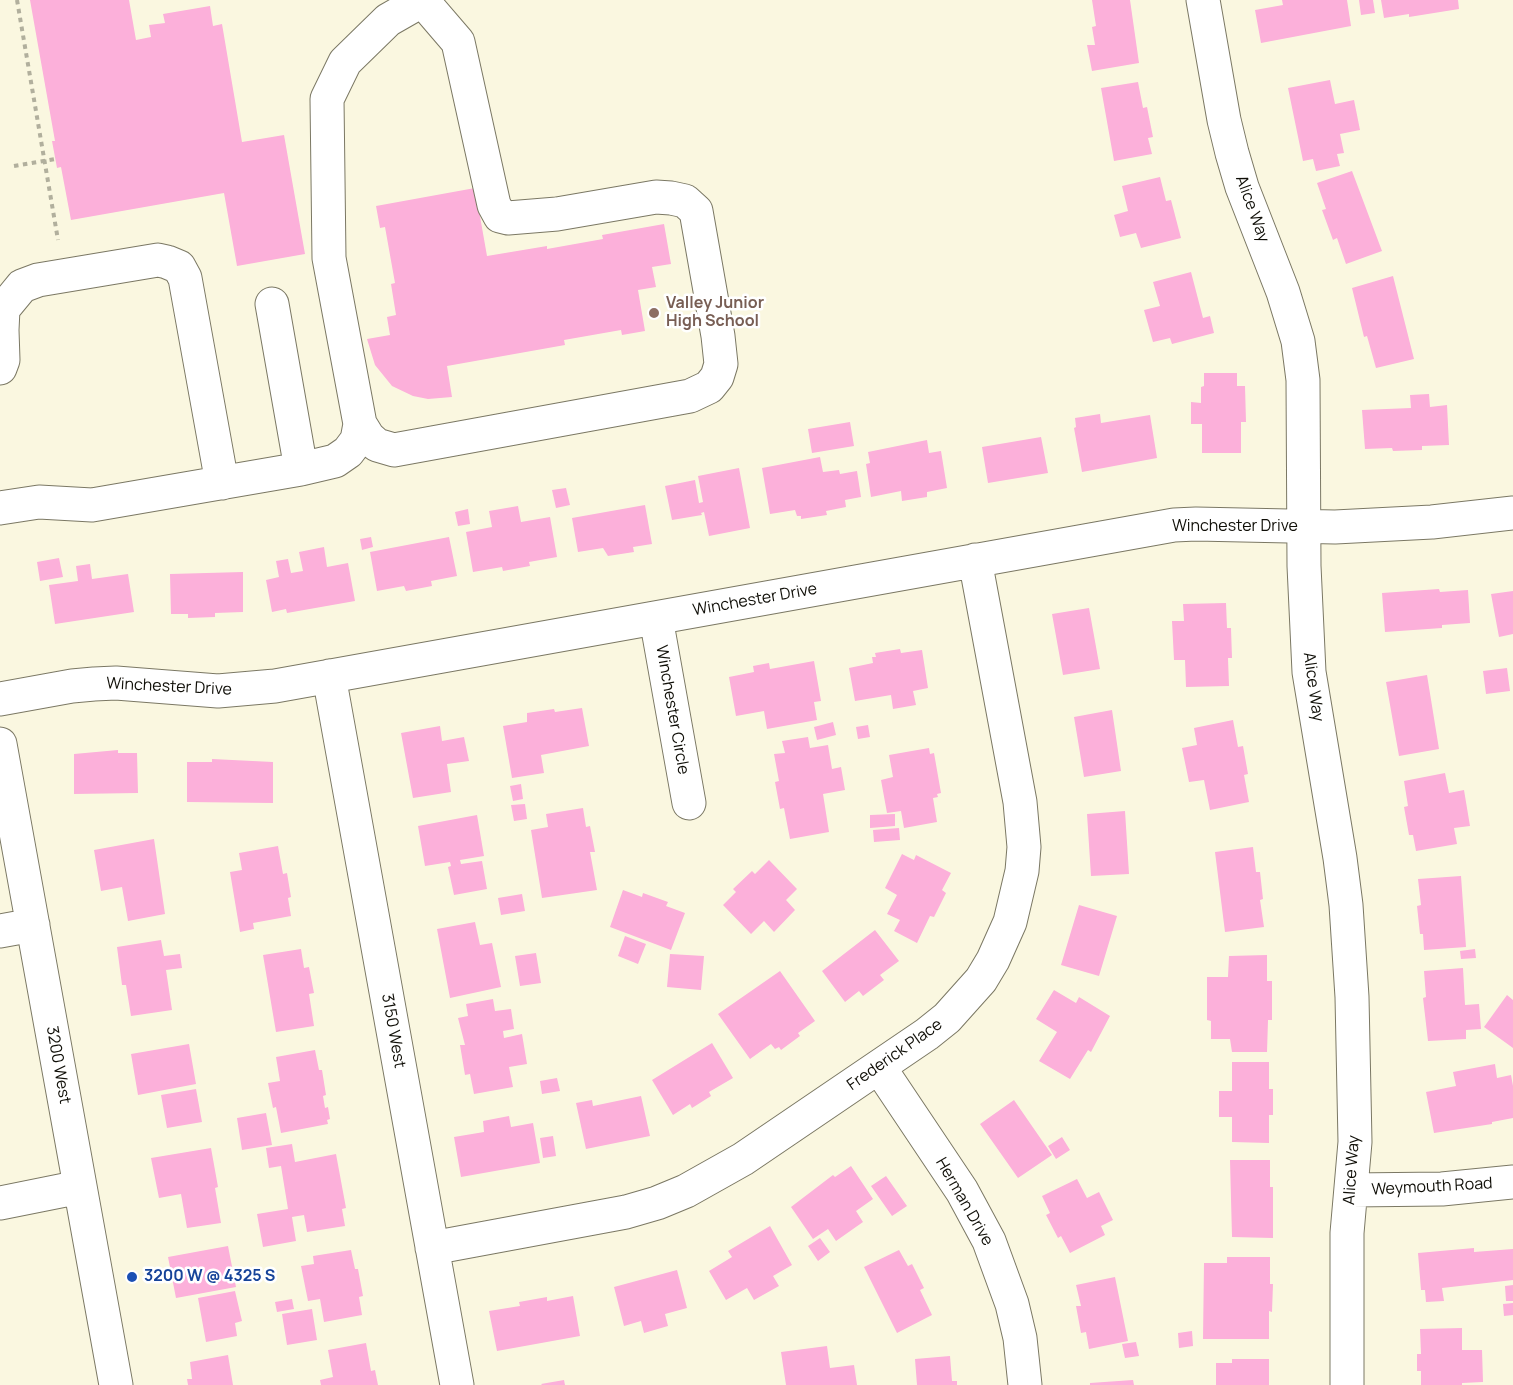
<!DOCTYPE html>
<style>
body{margin:0}
canvas{display:block;background:#faf7e0}
</style>
<canvas width="1513" height="1385"></canvas>
<script>
const ctx = document.querySelector('canvas').getContext('2d');
ctx.lineJoin = 'round';
function fillPath(path, color) { ctx.fillStyle = color; ctx.fill(path, 'evenodd'); }
const toPath = rows => new Path2D(rows.map(r => 'M' + r).join(''));
function strokePath(path, color, width, dash) { ctx.strokeStyle = color; ctx.lineWidth = width; ctx.lineCap = dash ? 'butt' : 'round'; ctx.setLineDash(dash || []); ctx.stroke(path); }
function label(font, color, halo, rows, align = 'center') {
  ctx.font = font + ' Manrope,sans-serif'; ctx.lineWidth = 5; ctx.setLineDash([]); ctx.textBaseline = 'middle'; ctx.strokeStyle = halo; ctx.fillStyle = color; for (const [text, x, y, turn = 0] of rows) {
    ctx.save(); ctx.translate(x, y); ctx.rotate((+turn || 0) * Math.PI / 180); ctx.textAlign = isNaN(turn) ? turn : align; if (halo) ctx.strokeText(text, 0, 0); ctx.fillText(text, 0, 0); ctx.restore();
  }
}
fillPath(toPath([
 [30,0,129,0,136,40,151,37,149,25,165,23,163,14,210,6,213,26,222,24,242,142,284,135,305,254,237,266,224,193,71,220,61,167,57,168,52,141,55,141],
 [1092,0,1130,0,1139,63,1092,71,1087,45,1095,45,1092,27,1096,26],
 [1282,0,1347,0,1351,26,1261,43,1255,10,1283,5],
 [1359,0,1373,0,1375,13,1361,15],
 [1381,0,1458,0,1459,9,1409,17,1409,14,1384,18],
 [1330,80,1335,104,1354,100,1360,130,1340,134,1344,153,1337,154,1340,166,1316,171,1313,159,1303,161,1288,88],
 [1138,82,1143,108,1147,107,1153,137,1148,138,1152,154,1114,161,1101,88],
 [1352,171,1382,251,1346,264,1337,238,1333,240,1322,210,1326,209,1317,183],
 [1160,177,1166,201,1171,200,1181,238,1141,248,1136,233,1120,237,1114,215,1128,211,1122,186],
 [475,188,487,256,547,246,547,249,603,239,602,235,664,224,671,264,652,267,656,287,638,290,645,331,622,335,621,330,564,340,565,345,447,366,452,397,428,399,413,396,392,386,375,365,367,339,390,335,387,317,396,315,391,284,395,283,385,227,380,228,376,206],
 [1191,272,1203,318,1210,316,1214,333,1172,344,1170,338,1153,342,1144,310,1160,306,1153,282],
 [1393,276,1414,359,1376,368,1367,336,1364,337,1352,288],
 [1204,373,1237,373,1237,386,1245,386,1246,422,1241,422,1241,453,1202,453,1202,424,1191,424,1191,402,1201,403,1201,387,1204,386],
 [1429,394,1430,407,1447,405,1449,445,1422,446,1422,450,1393,451,1392,448,1365,449,1362,410,1411,408,1410,395],
 [1100,414,1101,423,1150,415,1157,458,1082,472,1074,428,1076,427,1075,418],
 [850,422,854,446,812,453,808,429],
 [1041,437,1048,473,988,483,982,447],
 [927,440,929,453,941,451,947,488,927,492,927,497,902,501,901,491,871,497,866,464,870,463,868,452],
 [820,457,823,472,839,470,840,474,857,471,861,497,845,500,846,507,826,511,827,515,801,519,801,516,797,516,795,510,770,514,762,468],
 [739,468,750,528,709,536,704,512,701,513,702,515,672,520,665,486,695,480,699,503,703,502,698,476],
 [566,488,570,505,556,508,552,490],
 [645,505,652,544,633,547,634,552,608,556,603,548,578,552,572,518],
 [518,506,521,522,550,517,557,557,529,562,530,566,503,571,502,567,473,572,466,532,492,527,489,511],
 [468,509,470,524,458,526,455,512],
 [371,537,373,547,362,550,360,539],
 [449,537,457,576,431,581,432,586,406,591,404,586,377,591,370,552],
 [324,547,327,567,348,563,355,601,287,613,286,609,272,612,266,580,279,577,276,561,288,559,291,573,303,571,299,552],
 [59,558,63,577,40,581,37,562],
 [90,564,92,579,128,574,134,612,55,624,49,585,78,581,76,566],
 [243,572,243,612,215,613,215,617,188,618,188,614,171,614,170,574],
 [1439,589,1440,592,1468,590,1470,623,1442,625,1442,628,1385,632,1382,593],
 [1513,591,1513,634,1499,637,1491,594],
 [1226,603,1227,628,1231,628,1232,658,1228,658,1229,686,1186,687,1185,660,1174,660,1172,621,1184,621,1183,604],
 [1089,608,1100,669,1063,675,1052,614],
 [900,649,901,653,922,650,928,688,913,691,916,705,893,709,891,695,855,701,849,668,873,663,872,657,876,657,875,653],
 [814,661,821,701,814,702,817,720,767,729,764,711,736,716,729,677,754,672,753,666,769,663,770,669],
 [1507,668,1510,691,1486,694,1483,671],
 [1427,675,1439,749,1399,756,1386,682],
 [582,708,589,746,541,755,544,773,512,778,503,726,527,722,527,713,554,709,555,712],
 [1112,710,1121,771,1084,777,1074,717],
 [1233,720,1238,747,1243,746,1248,774,1244,775,1249,802,1210,810,1204,780,1189,782,1182,748,1197,745,1194,728],
 [833,722,836,735,817,740,814,727],
 [868,725,870,737,858,739,856,727],
 [440,726,442,741,464,737,469,761,447,764,451,792,413,798,401,733],
 [808,737,810,748,828,745,832,769,841,767,845,790,823,794,829,832,790,839,784,808,780,809,775,782,779,781,774,754,785,753,782,741],
 [929,748,930,754,934,753,941,793,937,794,938,797,933,798,937,822,904,828,901,811,887,813,881,780,893,777,889,755],
 [118,750,118,753,137,753,138,793,74,794,74,754],
 [212,759,273,762,273,803,187,802,187,762,212,762],
 [1445,773,1449,793,1464,790,1470,826,1454,828,1457,844,1416,851,1413,835,1409,835,1404,807,1408,806,1404,781],
 [521,784,523,799,513,801,510,786],
 [525,804,527,819,514,821,511,805],
 [583,808,586,827,590,826,595,852,590,852,597,890,542,898,531,830,548,827,546,814],
 [1125,811,1129,874,1091,876,1087,814],
 [895,814,895,826,870,828,870,815],
 [477,815,484,856,460,860,461,864,482,861,487,889,454,895,448,867,451,866,450,862,425,866,418,826],
 [899,828,900,840,874,842,873,830],
 [154,839,165,914,128,921,122,887,101,891,94,850],
 [278,846,283,874,287,873,291,897,288,898,291,916,253,923,254,929,240,932,230,872,242,870,239,853],
 [1253,847,1256,872,1260,872,1263,899,1260,900,1264,927,1225,932,1215,852],
 [902,854,914,860,916,855,951,873,942,890,946,893,934,917,930,916,917,943,894,931,900,920,887,914,897,895,885,888],
 [769,860,797,889,786,900,795,910,774,932,764,921,751,934,723,905,736,892,733,889,752,871,755,874],
 [1461,876,1466,947,1424,950,1423,934,1420,934,1417,906,1421,905,1418,879],
 [623,890,642,897,643,893,668,902,666,906,685,913,671,950,610,927],
 [522,894,525,911,501,915,498,898],
 [1079,905,1117,916,1099,976,1061,965],
 [475,922,480,945,492,943,501,987,450,998,437,929],
 [875,930,899,961,880,975,884,980,863,996,859,991,845,1002,822,971],
 [625,936,646,944,638,964,618,956],
 [161,940,164,956,180,954,182,968,166,970,172,1010,131,1016,126,985,122,985,117,947],
 [301,949,304,968,309,967,314,993,309,994,314,1026,276,1032,263,955],
 [1475,949,1476,958,1461,959,1460,951],
 [536,953,541,983,520,986,515,956],
 [670,954,704,956,701,990,667,987],
 [1267,955,1267,981,1272,981,1272,1020,1268,1020,1267,1052,1232,1052,1230,1039,1211,1039,1211,1021,1207,1020,1207,977,1228,977,1229,956],
 [1463,968,1465,1005,1479,1004,1481,1029,1466,1030,1466,1039,1428,1041,1423,998,1426,997,1424,971],
 [780,971,815,1021,798,1033,800,1036,781,1050,779,1047,775,1049,771,1044,750,1059,718,1014],
 [1054,990,1076,1003,1079,997,1110,1016,1091,1052,1088,1050,1070,1079,1039,1061,1057,1032,1036,1019],
 [1507,995,1513,1000,1513,1048,1484,1027],
 [493,999,495,1011,511,1009,514,1029,503,1031,504,1038,522,1034,527,1064,509,1067,513,1087,474,1094,470,1074,465,1075,460,1045,465,1045,458,1018,468,1016,466,1004],
 [712,1043,733,1078,709,1092,711,1096,692,1108,690,1104,673,1115,652,1080],
 [189,1044,196,1084,138,1095,131,1054],
 [315,1050,319,1070,322,1070,326,1095,323,1096,325,1108,328,1107,330,1119,327,1120,328,1124,281,1133,276,1107,273,1108,268,1083,280,1081,276,1057],
 [1232,1062,1269,1062,1269,1089,1273,1089,1273,1115,1269,1115,1269,1143,1232,1142,1232,1117,1219,1117,1219,1091,1232,1091],
 [1495,1064,1497,1078,1511,1075,1513,1086,1513,1118,1492,1122,1492,1124,1434,1133,1426,1092,1456,1086,1453,1072],
 [557,1078,560,1091,542,1094,540,1081],
 [196,1089,202,1122,167,1128,161,1095],
 [641,1096,650,1136,586,1149,576,1103,592,1100,593,1106],
 [1014,1100,1052,1155,1018,1178,980,1124],
 [266,1113,272,1145,242,1150,237,1118],
 [509,1116,511,1127,533,1123,540,1163,461,1177,454,1137,484,1132,483,1121],
 [553,1136,556,1156,543,1158,540,1138],
 [1062,1137,1070,1150,1056,1159,1048,1146],
 [292,1144,295,1162,336,1154,346,1208,342,1209,345,1226,307,1232,304,1215,292,1217,296,1241,263,1247,257,1214,288,1209,281,1166,269,1168,266,1148],
 [211,1148,218,1187,215,1188,221,1223,187,1228,181,1194,159,1198,151,1158],
 [1230,1160,1270,1160,1270,1187,1273,1187,1273,1238,1232,1237],
 [851,1166,873,1199,856,1211,863,1222,836,1241,828,1229,813,1239,791,1207,833,1175,835,1177],
 [886,1176,907,1206,892,1216,871,1186],
 [1077,1179,1087,1198,1099,1192,1113,1220,1101,1226,1105,1235,1070,1253,1061,1236,1058,1238,1046,1215,1050,1213,1042,1196],
 [770,1226,792,1265,773,1276,779,1286,754,1300,747,1288,726,1300,709,1271,732,1257,728,1251],
 [820,1238,830,1252,818,1261,808,1246],
 [228,1246,236,1287,176,1298,168,1257],
 [1474,1248,1474,1252,1513,1249,1513,1280,1442,1288,1444,1301,1426,1302,1425,1290,1421,1290,1418,1253],
 [351,1250,355,1269,358,1269,363,1296,359,1297,362,1315,324,1322,320,1299,308,1301,301,1266,314,1264,313,1256],
 [899,1250,908,1266,912,1264,924,1288,920,1290,932,1315,897,1333,864,1267],
 [1227,1257,1270,1257,1270,1284,1273,1284,1272,1312,1269,1311,1269,1339,1203,1339,1204,1263,1227,1263],
 [677,1270,687,1308,665,1314,668,1326,644,1333,641,1321,624,1326,614,1287],
 [1115,1277,1128,1341,1089,1349,1086,1332,1081,1333,1076,1306,1081,1306,1076,1285],
 [1513,1285,1513,1301,1506,1301,1505,1286],
 [235,1291,242,1321,235,1323,237,1336,206,1342,198,1298],
 [573,1296,580,1336,497,1351,489,1311,520,1306,519,1302,547,1297,547,1301],
 [292,1299,294,1309,277,1312,275,1302],
 [1513,1303,1513,1315,1504,1316,1503,1304],
 [312,1309,317,1340,287,1345,282,1314],
 [1462,1328,1462,1350,1482,1350,1483,1382,1462,1383,1462,1385,1421,1385,1421,1371,1417,1371,1417,1354,1421,1354,1420,1329],
 [1192,1331,1193,1346,1179,1348,1178,1333],
 [1136,1342,1139,1356,1125,1358,1122,1344],
 [366,1343,371,1371,375,1370,378,1385,321,1385,320,1380,333,1377,328,1350],
 [827,1346,830,1368,854,1365,857,1385,786,1385,781,1352],
 [228,1355,233,1385,188,1385,187,1379,192,1379,190,1362],
 [950,1356,952,1381,957,1381,957,1385,917,1385,915,1359],
 [1232,1359,1269,1359,1269,1385,1216,1385,1216,1363,1232,1363],
 [564,1380,565,1385,542,1385,541,1384],
 [1133,1380,1134,1385,1090,1385,1090,1383]
]), '#fcb0da');
const minor = toPath([
 [1203,0,1224,120,1232,153,1242,187,1283,292,1298,341,1303,380,1304,566,1309,672,1340,858,1346,905,1352,997,1355,1142,1347,1233,1347,1385],
 [0,368,3,360,2,330,3,309,22,286,38,280,158,260,167,262,179,267,185,278,222,483],
 [360,424,368,437,377,445,394,450,690,396,709,387,717,377,721,364,718,336,696,211,685,201,671,198,656,197,557,214,508,218,500,216,494,205,458,42,422,0],
 [301,469,335,461,348,452,357,440,360,424,329,258,327,99,345,62,388,20,423,0],
 [0,508,39,502,92,505,301,469,272,304],
 [656,618,689,803],
 [329,676,457,1385],
 [0,699,72,686,94,684,116,683,218,691,275,686,1174,525,1196,524,1335,527,1432,522,1513,513],
 [0,744,116,1385],
 [0,931,33,925],
 [879,1067,962,1191,989,1241,1012,1304,1020,1338,1025,1385],
 [1351,1190,1442,1189,1513,1182],
 [0,1203,80,1187],
 [432,1248,626,1212,657,1203,686,1191,743,1159,927,1034,947,1018,981,980,993,960,1010,922,1022,871,1024,847,1020,802,975,560]
]);
strokePath(minor, '#7b7864', 35);
strokePath(toPath([
 [17,0,58,240],
 [14,166,55,159]
]), '#b1af9d', 4, [4.5, 4.5]);
strokePath(minor, '#fff', 33);
for (const [x, y, r, color] of [
 [654,313,6,"#8d6e63"],
 [132,1277,6,"#1a4fb4"]
]) { const dot = new Path2D(); dot.arc(x, y, r, 0, 2 * Math.PI); ctx.fillStyle = color; ctx.fill(dot); strokePath(dot, '#fff', 2); }
label('16px', '#0f0e07', '#fff', [
 ["Alice Way",1252,209,70],
 ["Winchester Drive",1235,527],
 ["Winchester Drive",755,600,-10],
 ["Winchester Drive",169,687,3],
 ["Alice Way",1313,687,82],
 ["Winchester Circle",672,710,80],
 ["3150 West",393,1031,80],
 ["Frederick Place",895,1055,-35],
 ["3200 West",58,1065,80],
 ["Alice Way",1352,1170,-86],
 ["Weymouth Road",1432,1187,-3],
 ["Herman Drive",964,1202,60]
]);
label('bold 16px', '#785e54', '#fff', [
 ["Valley Junior",666,304],
 ["High School",666,322]
], 'left');
label('bold 16px', '#164399', '#fff', [
 ["3200 W @ 4325 S",144,1277]
], 'left');
</script>
